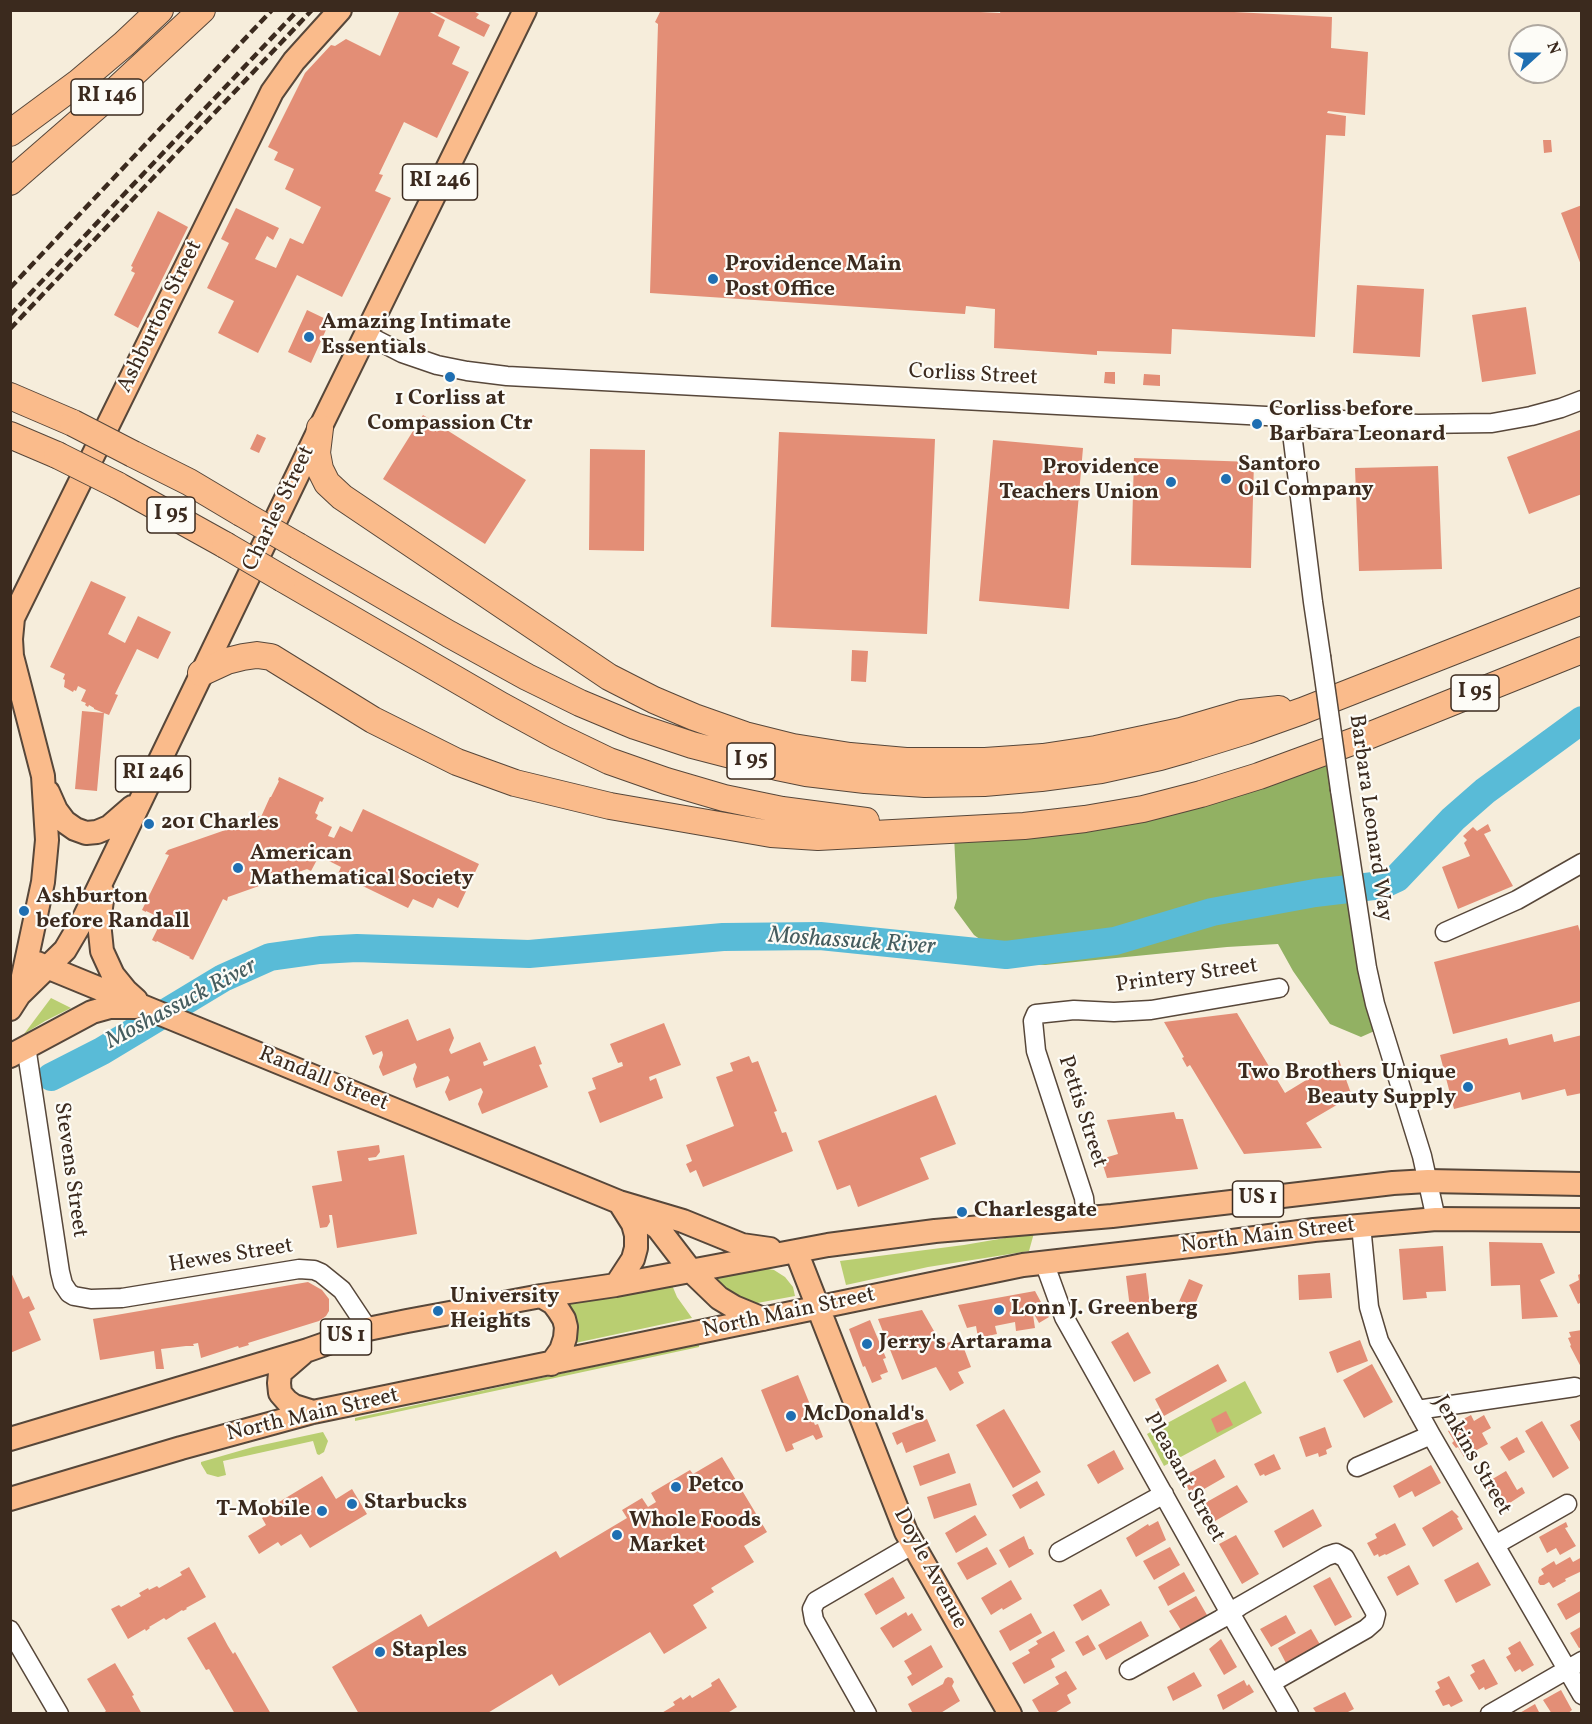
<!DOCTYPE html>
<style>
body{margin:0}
#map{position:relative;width:1592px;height:1724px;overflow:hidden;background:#f6eddb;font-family:Vollkorn,serif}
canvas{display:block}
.frame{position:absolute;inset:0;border:12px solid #3b2a1e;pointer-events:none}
.north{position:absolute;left:1508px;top:24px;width:60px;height:60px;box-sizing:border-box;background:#fdfcf7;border:2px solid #afa8a0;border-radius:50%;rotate:69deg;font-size:16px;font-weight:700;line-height:24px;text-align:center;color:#3b2a1e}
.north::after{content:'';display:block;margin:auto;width:21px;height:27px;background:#1f6fb2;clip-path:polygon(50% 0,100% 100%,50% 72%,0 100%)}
</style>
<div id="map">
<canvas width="1592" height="1724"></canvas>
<div class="frame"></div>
<div class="north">N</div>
</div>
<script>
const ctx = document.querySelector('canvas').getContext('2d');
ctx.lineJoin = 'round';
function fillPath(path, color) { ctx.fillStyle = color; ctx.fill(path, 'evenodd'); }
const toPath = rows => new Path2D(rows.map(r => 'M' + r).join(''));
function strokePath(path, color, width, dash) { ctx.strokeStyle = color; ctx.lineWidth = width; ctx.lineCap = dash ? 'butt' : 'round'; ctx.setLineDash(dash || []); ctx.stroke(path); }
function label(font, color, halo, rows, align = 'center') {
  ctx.font = font + ' Vollkorn,serif'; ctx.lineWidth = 4.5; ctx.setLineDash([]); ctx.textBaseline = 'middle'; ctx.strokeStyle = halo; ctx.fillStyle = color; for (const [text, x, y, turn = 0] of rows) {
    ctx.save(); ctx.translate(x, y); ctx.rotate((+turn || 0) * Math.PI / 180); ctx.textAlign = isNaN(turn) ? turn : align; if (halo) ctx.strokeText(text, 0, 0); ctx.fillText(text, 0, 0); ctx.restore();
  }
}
fillPath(toPath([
 [51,998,71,1008,45,1021,24,1034],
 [1034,1233,1029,1251,928,1267,846,1285,840,1261,964,1245],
 [762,1268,774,1270,785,1277,793,1287,795,1296,752,1304,730,1295,710,1278],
 [672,1285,677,1297,692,1318,575,1343,565,1303],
 [699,1344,699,1347,355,1421,355,1418],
 [1245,1381,1262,1413,1164,1466,1147,1434],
 [323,1432,328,1441,324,1452,319,1455,317,1454,313,1441,223,1461,226,1475,218,1477,207,1474,201,1464,201,1462,253,1447]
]), '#b9ce71');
fillPath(toPath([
 [1329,753,1379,1029,1361,1037,1330,1024,1293,971,1278,944,1227,947,1045,965,1013,963,974,935,954,908,957,898,954,835,1036,829]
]), '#92b163');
strokePath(toPath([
 [51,1077,102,1051,223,978,270,957,320,950,357,948,529,954,723,937,820,936,1006,955,1115,941,1212,912,1315,893,1382,885,1397,878,1453,819,1485,791,1582,720]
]), '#59bbd7', 28);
fillPath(toPath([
 [400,10,426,10,445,20,438,36,460,47,452,64,469,72,437,138,404,122,379,174,383,175,375,191,391,198,342,297,297,275,258,353,218,333,234,301,207,288,229,243,221,239,236,208,279,228,273,240,267,236,255,259,276,268,290,238,303,244,321,207,285,189,294,169,274,160,278,152,268,147,305,73,331,45,335,46,346,39,380,56],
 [430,10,471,10,479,14,476,18,490,25,484,37],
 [661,10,942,10,1000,13,1001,10,1195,10,1332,17,1331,48,1368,52,1365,115,1328,111,1327,113,1346,116,1345,136,1326,135,1315,337,1172,329,1171,354,1097,351,1097,355,994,348,995,309,966,306,965,314,650,293,658,24,655,22],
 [1543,140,1551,140,1552,152,1544,153],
 [1582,205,1582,264,1581,265,1561,213],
 [158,211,188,227,138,328,114,315,135,273,131,271,133,267,131,266],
 [1357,285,1424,289,1420,357,1353,353],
 [1526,307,1536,374,1482,382,1472,315],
 [307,310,330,321,311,363,288,352],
 [1105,372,1115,372,1115,384,1104,383],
 [1144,374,1160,375,1160,386,1143,385],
 [423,415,526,480,485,544,383,479],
 [1582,429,1582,494,1529,514,1507,457],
 [779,432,935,439,927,634,771,627],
 [257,434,266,438,259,453,250,449],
 [993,440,1083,448,1069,609,979,601],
 [590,449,645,450,644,551,589,550],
 [1134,458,1254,462,1251,568,1131,565],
 [1438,466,1442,569,1359,571,1355,468],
 [91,581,126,597,108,634,125,643,138,616,171,632,158,659,137,649,115,694,118,695,109,715,94,709,94,708,89,705,88,707,85,705,86,703,81,701,86,690,78,686,76,691,74,690,73,692,64,687,65,680,63,679,65,674,50,667],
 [852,650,868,651,866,682,851,681],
 [82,711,104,713,97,791,75,789],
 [279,777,324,798,322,802,320,801,315,813,318,815,316,819,332,827,328,836,334,838,340,826,352,832,363,809,479,864,458,908,438,898,433,908,413,899,408,908,338,874,341,867,319,856,311,871,307,869,228,897,227,901,223,899,193,960,189,958,190,957,157,941,156,942,152,940,161,922,160,921,161,918,146,911,146,912,142,910,169,855,165,854,168,850,257,819,258,816,261,817,270,797,271,797,279,781,278,780],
 [1488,824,1491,831,1484,834,1513,886,1458,909,1442,867,1470,856,1464,843,1467,840,1463,836,1473,827,1477,831],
 [1578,925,1582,938,1582,1001,1453,1034,1434,962],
 [1237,1013,1285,1093,1339,1060,1352,1096,1306,1123,1322,1148,1244,1154,1190,1065,1187,1067,1182,1058,1184,1057,1164,1022],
 [408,1019,417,1041,450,1028,454,1038,449,1050,451,1054,480,1042,488,1060,483,1062,484,1066,535,1046,542,1064,539,1065,548,1087,482,1114,478,1104,483,1092,481,1088,449,1101,445,1092,450,1080,448,1076,416,1088,413,1079,417,1067,415,1063,383,1076,379,1067,383,1055,382,1051,373,1055,365,1036],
 [664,1023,681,1065,649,1077,650,1081,656,1078,663,1098,600,1123,588,1092,596,1089,592,1078,623,1066,622,1062,618,1063,610,1044],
 [1552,1034,1554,1042,1582,1035,1582,1093,1567,1096,1565,1089,1522,1100,1520,1092,1454,1109,1440,1055,1507,1038,1509,1045],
 [749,1056,752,1063,758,1061,777,1111,774,1112,782,1133,786,1132,793,1151,703,1187,696,1170,690,1173,686,1164,692,1161,686,1145,734,1126,716,1077,733,1071,730,1063],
 [936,1095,956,1144,920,1158,929,1179,858,1207,850,1185,837,1190,818,1141],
 [1174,1112,1176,1119,1183,1119,1198,1169,1107,1178,1101,1159,1118,1154,1107,1120],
 [379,1145,380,1152,376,1157,368,1158,369,1161,404,1155,417,1234,337,1248,332,1215,329,1215,330,1222,327,1227,320,1228,312,1186,342,1181,337,1151],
 [1489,1242,1542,1243,1555,1273,1540,1280,1558,1317,1522,1319,1520,1285,1491,1286],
 [1443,1246,1446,1291,1426,1292,1427,1298,1403,1300,1399,1249],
 [10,1270,23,1299,29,1296,35,1309,29,1312,41,1340,10,1353],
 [1146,1273,1151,1314,1131,1316,1126,1276],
 [1330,1273,1332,1298,1299,1300,1298,1275],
 [1582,1273,1582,1302,1578,1304,1569,1285,1579,1280,1578,1275],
 [1189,1279,1203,1285,1189,1319,1174,1313],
 [308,1282,322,1290,329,1299,329,1311,326,1316,319,1321,248,1343,249,1345,239,1348,238,1346,201,1358,198,1343,193,1344,194,1346,186,1346,161,1349,164,1369,156,1369,154,1351,100,1360,93,1319],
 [1035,1291,1049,1317,1039,1323,1034,1314,1033,1315,1035,1328,1016,1331,1015,1322,995,1326,997,1334,978,1338,976,1326,967,1328,958,1305],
 [922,1310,942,1345,960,1338,971,1367,958,1372,964,1383,950,1391,936,1367,902,1380,878,1319],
 [870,1320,886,1358,883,1359,888,1372,880,1375,882,1379,872,1383,865,1366,863,1367,849,1329],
 [1582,1330,1582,1369,1570,1346,1571,1345,1568,1338,1571,1337,1569,1332],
 [1128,1332,1151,1373,1134,1382,1111,1342],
 [1360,1340,1368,1361,1337,1373,1329,1352],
 [1218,1364,1227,1381,1164,1416,1155,1399],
 [1372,1364,1393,1402,1364,1418,1343,1380],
 [798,1375,811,1407,808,1408,815,1425,818,1424,823,1437,816,1440,813,1435,792,1444,794,1449,786,1452,761,1390],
 [1004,1409,1041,1472,1013,1488,976,1425],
 [1226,1411,1233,1425,1217,1433,1211,1419],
 [1471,1415,1474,1421,1484,1415,1491,1428,1482,1433,1488,1444,1464,1457,1458,1447,1456,1448,1452,1443,1454,1441,1448,1431,1450,1430,1448,1427],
 [927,1419,936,1441,906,1453,902,1442,897,1445,892,1433],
 [1582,1419,1582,1445,1570,1425],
 [1542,1421,1569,1468,1553,1478,1525,1431],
 [1325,1427,1332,1447,1326,1450,1327,1454,1319,1457,1318,1453,1306,1457,1299,1437],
 [1517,1437,1525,1452,1509,1461,1500,1447],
 [1114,1450,1124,1469,1098,1484,1087,1465],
 [949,1453,956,1473,920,1486,913,1466],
 [1274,1454,1281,1469,1265,1476,1264,1474,1260,1476,1254,1464],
 [722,1457,767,1532,744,1546,754,1562,711,1588,714,1592,693,1605,707,1628,664,1654,650,1632,559,1686,552,1674,486,1714,359,1714,332,1667,421,1614,428,1627,556,1551,560,1558,627,1518,622,1510,642,1498,648,1507,656,1502,651,1493,690,1470,693,1474],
 [1215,1459,1225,1477,1192,1496,1182,1477],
 [1431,1465,1441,1483,1415,1497,1412,1491,1399,1498,1393,1486],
 [1506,1471,1517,1490,1522,1487,1525,1493,1499,1510,1484,1484],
 [322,1476,336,1499,352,1489,367,1514,310,1548,301,1534,281,1546,278,1542,259,1554,248,1536,266,1525,262,1518,281,1505,279,1502],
 [1037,1481,1045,1495,1020,1509,1012,1495],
 [970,1483,977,1505,934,1519,927,1497],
 [1237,1485,1248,1502,1215,1521,1205,1503],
 [1313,1509,1322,1526,1283,1548,1274,1531],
 [1452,1510,1459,1517,1457,1518,1463,1529,1433,1547,1422,1528],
 [975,1515,987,1535,956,1553,945,1533],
 [1158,1521,1166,1540,1136,1557,1126,1538,1148,1524,1149,1526],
 [1566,1522,1568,1527,1565,1528,1576,1546,1560,1555,1556,1548,1547,1553,1539,1537],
 [1395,1523,1406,1545,1386,1555,1385,1554,1379,1557,1378,1554,1374,1556,1367,1543,1377,1538,1375,1534],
 [1236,1535,1259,1574,1242,1584,1219,1544],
 [1024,1536,1029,1549,1031,1549,1034,1554,1009,1568,999,1550],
 [987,1547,997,1564,967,1580,957,1563],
 [1170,1547,1180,1565,1154,1580,1143,1561],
 [1570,1557,1573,1562,1582,1557,1582,1571,1565,1579,1566,1581,1553,1588,1549,1582,1544,1585,1540,1585,1538,1582,1539,1577,1544,1574,1541,1569,1554,1561,1556,1565],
 [1478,1562,1491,1585,1456,1603,1444,1580],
 [1409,1565,1419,1584,1397,1596,1387,1577],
 [189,1567,206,1597,186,1608,187,1609,183,1611,182,1610,166,1620,164,1618,149,1627,150,1628,146,1631,145,1629,128,1639,111,1609,119,1605,121,1607,141,1596,139,1593,148,1588,149,1590,157,1586,159,1588,182,1575,180,1572],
 [1184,1572,1195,1591,1168,1606,1158,1587],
 [893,1577,905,1598,876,1615,864,1594],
 [1330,1577,1352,1617,1335,1626,1313,1586],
 [1011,1580,1022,1599,1003,1610,1002,1608,991,1615,981,1598],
 [1101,1589,1110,1605,1082,1621,1073,1605],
 [1582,1590,1582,1611,1566,1620,1557,1604],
 [1196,1596,1207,1615,1181,1630,1169,1611],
 [906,1612,908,1616,912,1613,922,1630,893,1648,880,1628],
 [1031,1613,1042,1633,1010,1651,999,1631],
 [1286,1615,1296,1633,1271,1647,1260,1629],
 [1141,1621,1149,1636,1106,1660,1098,1645],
 [215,1622,228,1646,233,1654,235,1652,271,1714,235,1714,209,1669,206,1670,187,1638],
 [1582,1626,1582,1647,1579,1648,1570,1633],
 [1311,1629,1322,1648,1288,1667,1278,1648],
 [1054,1631,1065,1651,1051,1659,1055,1667,1024,1684,1012,1663,1030,1653,1028,1650,1038,1644,1036,1641],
 [1088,1635,1096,1649,1083,1656,1075,1642],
 [1221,1639,1237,1667,1224,1675,1209,1649],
 [1520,1641,1534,1665,1522,1672,1520,1669,1515,1672,1506,1657,1511,1654,1508,1648],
 [931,1645,943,1667,912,1686,907,1677,912,1674,904,1661],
 [1484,1659,1498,1684,1485,1690,1484,1687,1479,1690,1470,1675,1475,1672,1471,1665],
 [115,1663,134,1695,132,1696,142,1714,102,1714,106,1711,87,1679],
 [1066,1671,1077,1689,1067,1695,1071,1703,1053,1714,1040,1714,1032,1700,1059,1684,1055,1677],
 [1194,1672,1202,1686,1173,1701,1167,1687],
 [1449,1676,1463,1701,1451,1707,1449,1704,1443,1706,1435,1691,1440,1688,1437,1682],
 [948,1677,952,1678,954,1682,952,1686,960,1701,939,1714,928,1714,927,1712,913,1714,908,1704,943,1684,945,1679],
 [719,1678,737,1707,726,1714,660,1714,675,1705,673,1702,681,1697,683,1700,690,1695,692,1698,712,1686,711,1683],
 [1244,1680,1247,1686,1249,1684,1254,1692,1223,1710,1217,1695],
 [1561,1690,1572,1710,1567,1714,1552,1714,1543,1700],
 [1345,1692,1354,1709,1344,1714,1317,1714,1313,1708],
 [1535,1704,1540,1714,1518,1714]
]), '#e38e76');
const minor = toPath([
 [365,334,402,353,437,365,467,371,507,376,1418,424,1492,423,1531,416,1561,408,1582,400],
 [1290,417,1313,602,1321,656],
 [1340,790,1367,968,1375,1004,1422,1156,1436,1219],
 [1445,932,1517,900,1582,863],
 [26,1046,60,1272,63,1284,69,1293,74,1296,91,1299,122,1298,299,1269,314,1270,321,1273,342,1290,368,1329],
 [1086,1218,1084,1198,1036,1051,1033,1021,1036,1014,1074,1010,1114,1012,1151,1010,1279,988],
 [1361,1225,1369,1307,1379,1341,1431,1435,1582,1695],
 [1044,1262,1064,1317,1230,1613,1289,1714],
 [1417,1410,1575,1387],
 [1357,1467,1431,1435],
 [1495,1545,1567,1504],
 [1059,1552,1164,1494],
 [10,1630,59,1714],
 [1129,1670,1221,1619,1240,1606,1327,1556,1336,1553,1345,1558,1376,1614,1374,1622,1366,1629,1271,1683],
 [867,1714,814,1620,812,1609,816,1601,912,1545],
 [1490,1714,1582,1661]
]);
const major = toPath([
 [48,792,56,810,65,822,75,829,86,833,97,832,109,827,132,807],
 [103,893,99,922,102,951,113,975,126,991,136,1000],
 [37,963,619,1202,683,1221,742,1245,770,1249],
 [19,995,43,882,47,840,43,776,12,656,11,639,13,618,272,92,294,61,340,10],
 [10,1009,19,995,65,950,85,916,320,428,525,10],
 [10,1056,92,1012,110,1007,135,1007],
 [635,1212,658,1228,691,1271,719,1298,734,1307,763,1319],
 [796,1251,906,1532,1010,1714],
 [616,1285,633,1259,636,1248,636,1235,633,1224,621,1205],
 [541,1296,553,1303,559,1311,564,1319,566,1327,565,1338,561,1350,551,1364],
 [302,1354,280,1373,279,1383,280,1393,287,1401,294,1406,313,1412],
 [10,1439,308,1350,368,1329,407,1321,541,1296,616,1285,828,1245,935,1231,1112,1216,1393,1183,1428,1181,1582,1184],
 [10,1499,181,1448,313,1412,1023,1265,1225,1242,1314,1230,1436,1219,1582,1220]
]);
const highway = toPath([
 [10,133,79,82,124,44,160,10],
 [10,182,118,88,202,10],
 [10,396,73,423],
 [320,428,317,453,320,469,327,483,342,497,609,677,654,700,694,717,745,735,793,747,850,756,906,761,985,761,1043,757,1096,749,1181,731,1242,713,1279,709],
 [10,435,57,455],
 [133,454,189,482,241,513],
 [117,485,225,545],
 [298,546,449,634,527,677,580,703,635,726,692,745,777,767,806,773,865,780,925,784,984,783,1041,778,1101,770,1160,757,1188,749,1246,731,1302,711,1582,601],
 [283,579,502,706,557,736,609,761,666,781,724,798,782,810,866,821],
 [201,673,227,661,243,657,257,655,271,657,373,720,457,762,515,783,610,806,771,834,818,837,1024,826,1085,819,1143,809,1201,794,1259,776,1368,736,1582,650]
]);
strokePath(minor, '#57473a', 21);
strokePath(major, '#57473a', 26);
strokePath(highway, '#57473a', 28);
strokePath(minor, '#fff', 18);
strokePath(major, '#fabb8b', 22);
strokePath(highway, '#fabb8b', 26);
strokePath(toPath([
 [10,288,272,10],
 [10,315,298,10],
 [10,329,312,10]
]), '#3b2a1e', 4.5, [9, 4.5]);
const minorBridge = toPath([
 [1321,656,1340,790]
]);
const highwayBridge = toPath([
 [73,423,133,454],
 [57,455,117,485],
 [241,513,298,546],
 [225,545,283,579]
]);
strokePath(minorBridge, '#57473a', 21, []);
strokePath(highwayBridge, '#57473a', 28, []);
strokePath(minorBridge, '#fff', 18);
strokePath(highwayBridge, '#fabb8b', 26);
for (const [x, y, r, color] of [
 [713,279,6,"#1f6fb2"],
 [309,337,6,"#1f6fb2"],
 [450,377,6,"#1f6fb2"],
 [1257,424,6,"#1f6fb2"],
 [1226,479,6,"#1f6fb2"],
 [1171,482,6,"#1f6fb2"],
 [149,824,6,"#1f6fb2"],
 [238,868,6,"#1f6fb2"],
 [24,911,6,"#1f6fb2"],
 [1468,1087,6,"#1f6fb2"],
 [962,1212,6,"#1f6fb2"],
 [999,1310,6,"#1f6fb2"],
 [438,1311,6,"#1f6fb2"],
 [867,1344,6,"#1f6fb2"],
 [791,1416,6,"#1f6fb2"],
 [676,1487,6,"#1f6fb2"],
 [352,1504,6,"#1f6fb2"],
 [322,1511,6,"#1f6fb2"],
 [617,1535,6,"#1f6fb2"],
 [380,1652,6,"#1f6fb2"]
]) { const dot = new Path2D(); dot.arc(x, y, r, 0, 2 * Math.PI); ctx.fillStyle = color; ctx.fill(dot); strokePath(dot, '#fdfcf7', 2); }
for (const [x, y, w] of [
 [107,97,72],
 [440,182,75],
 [171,515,48],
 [1475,693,48],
 [751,761,48],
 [153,774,75],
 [1258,1199,51],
 [346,1337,51]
]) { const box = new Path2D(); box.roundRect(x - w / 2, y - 18, w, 36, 4.5); ctx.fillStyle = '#fdfcf7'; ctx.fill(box); strokePath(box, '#3b2a1e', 1.5); }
label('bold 21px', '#3b2a1e', null, [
 ["RI 146",107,97],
 ["RI 246",440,182],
 ["I 95",171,515],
 ["I 95",1475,693],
 ["I 95",751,761],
 ["RI 246",153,774],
 ["US 1",1258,1199],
 ["US 1",346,1337]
]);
label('bold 22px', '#3b2a1e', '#fdfcf7', [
 ["Providence Main",725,266],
 ["Post Office",725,291],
 ["Amazing Intimate",321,324],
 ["Essentials",321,349],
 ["1 Corliss at",450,400,"center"],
 ["Compassion Ctr",450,425,"center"],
 ["Corliss before",1269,411],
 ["Barbara Leonard",1269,436],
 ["Santoro",1238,466],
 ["Oil Company",1238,491],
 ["Providence",1159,469,"right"],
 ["Teachers Union",1159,494,"right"],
 ["201 Charles",161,824],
 ["American",250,855],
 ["Mathematical Society",250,880],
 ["Ashburton",36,898],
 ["before Randall",36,923],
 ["Two Brothers Unique",1456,1074,"right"],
 ["Beauty Supply",1456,1099,"right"],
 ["Charlesgate",974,1212],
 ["University",450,1298],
 ["Heights",450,1323],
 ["Lonn J. Greenberg",1011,1310],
 ["Jerry's Artarama",879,1344],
 ["McDonald's",803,1416],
 ["Petco",688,1487],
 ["Starbucks",364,1504],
 ["T-Mobile",310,1511,"right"],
 ["Whole Foods",629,1522],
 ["Market",629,1547],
 ["Staples",392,1652]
], 'left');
label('22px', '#3b2a1e', '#fdfcf7', [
 ["Ashburton Street",161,317,-64],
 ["Corliss Street",973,376,3],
 ["Charles Street",280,509,-64],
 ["Barbara Leonard Way",1369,818,82],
 ["Printery Street",1187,977,-8],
 ["Randall Street",323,1080,22],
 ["Pettis Street",1081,1112,72],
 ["Stevens Street",69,1170,82],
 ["North Main Street",1268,1237,-7],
 ["Hewes Street",231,1257,-9],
 ["North Main Street",789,1314,-12],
 ["North Main Street",313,1416,-13],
 ["Jenkins Street",1471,1456,60],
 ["Pleasant Street",1183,1478,61],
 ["Doyle Avenue",929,1569,62]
]);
label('italic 24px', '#465d5f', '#fdfcf7', [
 ["Moshassuck River",852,943,4],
 ["Moshassuck River",182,1005,-28]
]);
</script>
